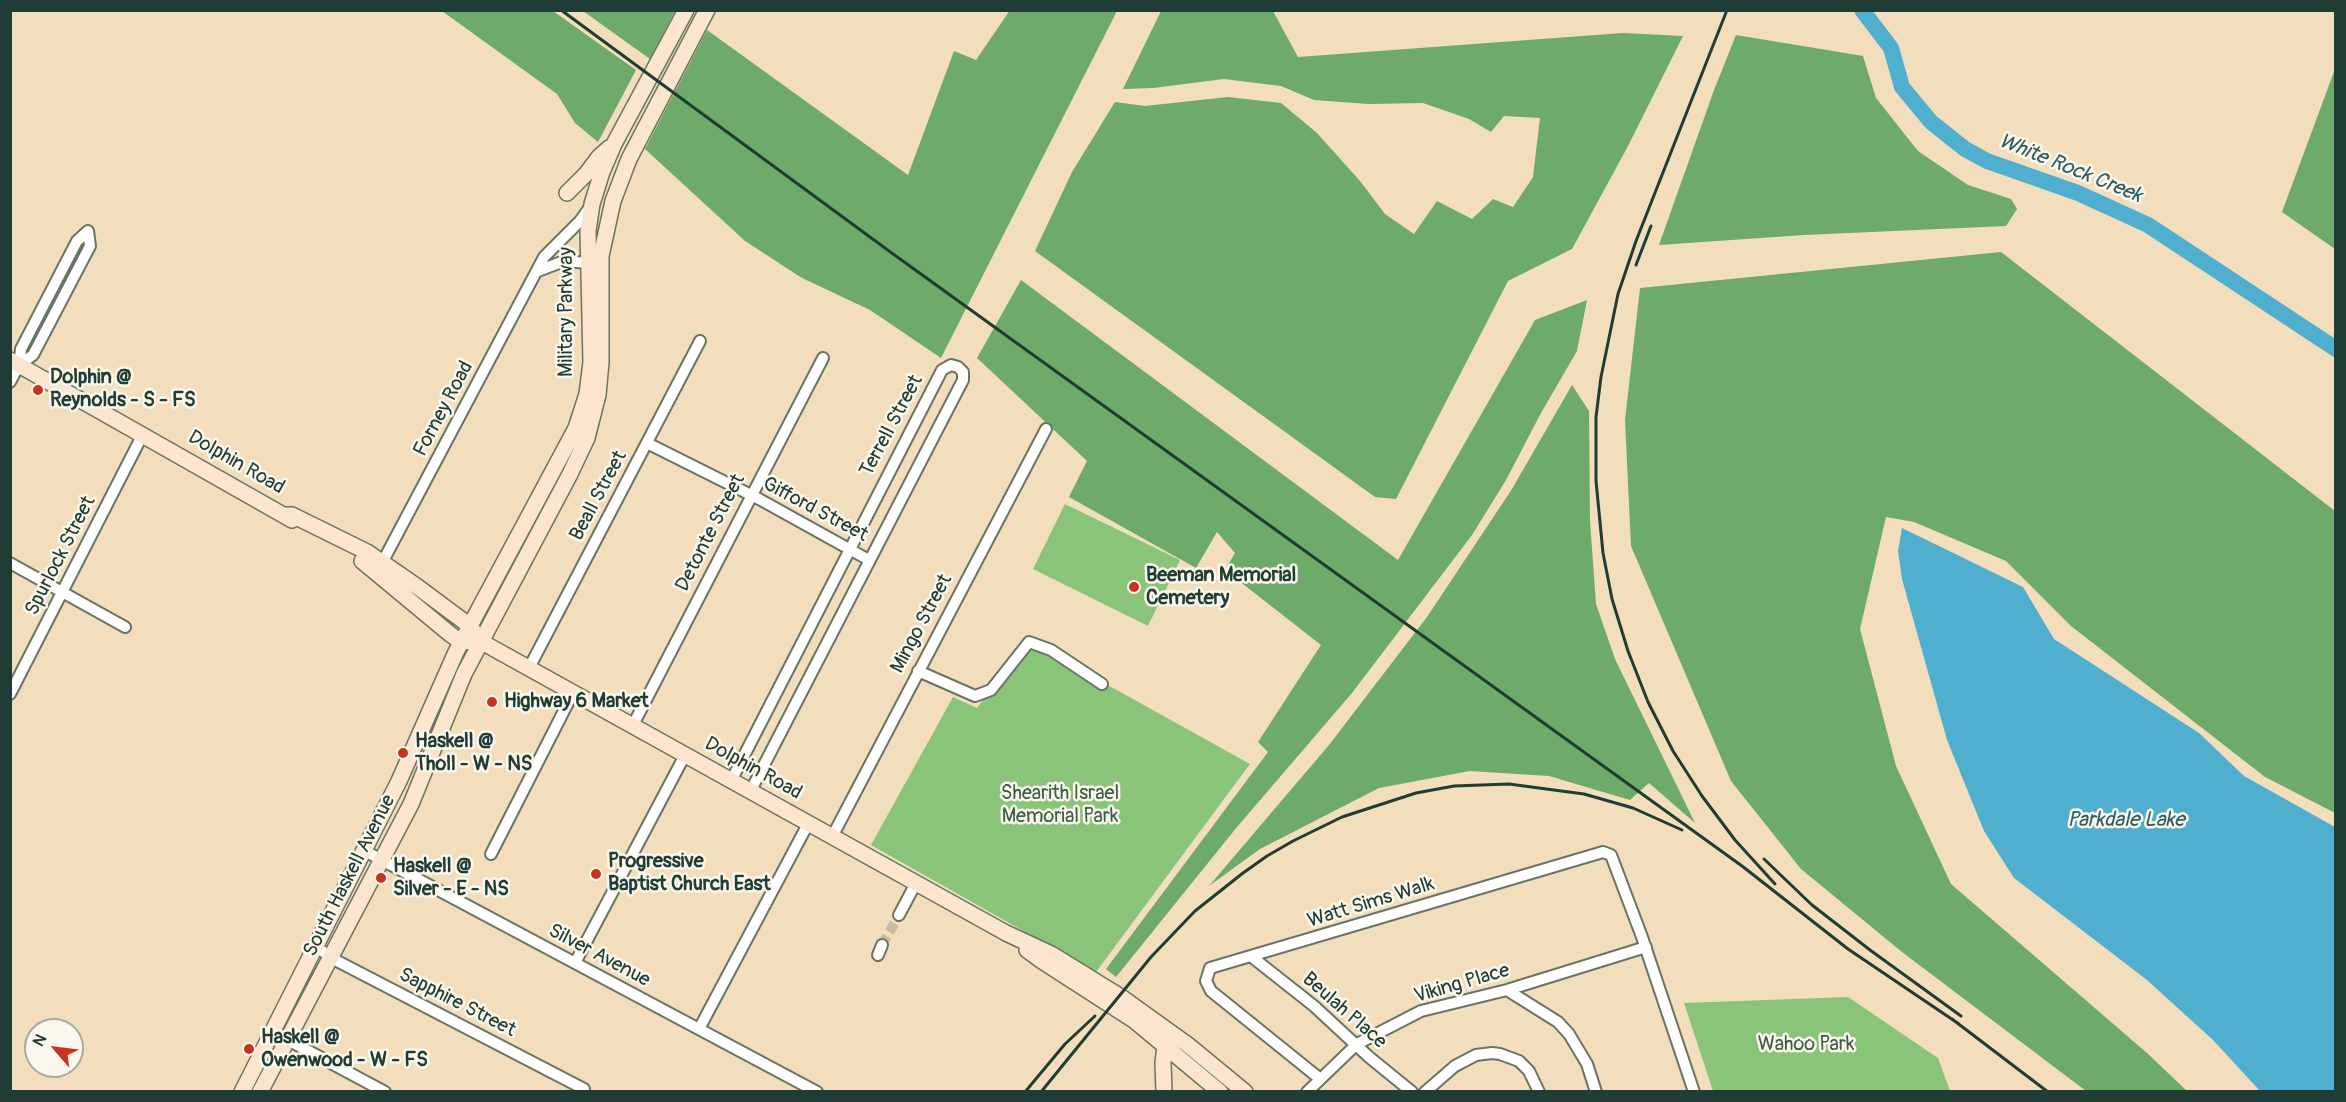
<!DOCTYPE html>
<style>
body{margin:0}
#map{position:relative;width:2346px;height:1102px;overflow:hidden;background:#f2ddbd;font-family:Pangolin,sans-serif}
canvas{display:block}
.frame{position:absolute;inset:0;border:12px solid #1f3d34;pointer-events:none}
.north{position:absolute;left:24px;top:1018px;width:60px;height:60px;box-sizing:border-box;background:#fbf7ec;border:2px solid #a3ada2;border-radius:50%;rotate:298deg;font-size:16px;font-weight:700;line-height:24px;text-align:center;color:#1f3d34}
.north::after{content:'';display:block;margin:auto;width:21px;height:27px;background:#c8321e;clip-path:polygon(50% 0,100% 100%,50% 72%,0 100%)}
</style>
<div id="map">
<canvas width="2346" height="1102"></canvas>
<div class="frame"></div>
<div class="north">N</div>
</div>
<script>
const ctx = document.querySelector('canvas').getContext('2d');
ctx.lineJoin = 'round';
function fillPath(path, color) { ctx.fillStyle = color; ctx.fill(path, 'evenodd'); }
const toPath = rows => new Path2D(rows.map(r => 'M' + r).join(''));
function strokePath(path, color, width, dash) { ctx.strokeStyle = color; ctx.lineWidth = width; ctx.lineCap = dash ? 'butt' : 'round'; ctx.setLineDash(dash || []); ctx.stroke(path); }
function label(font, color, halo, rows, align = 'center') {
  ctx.font = font + ' Pangolin,sans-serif'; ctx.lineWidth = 5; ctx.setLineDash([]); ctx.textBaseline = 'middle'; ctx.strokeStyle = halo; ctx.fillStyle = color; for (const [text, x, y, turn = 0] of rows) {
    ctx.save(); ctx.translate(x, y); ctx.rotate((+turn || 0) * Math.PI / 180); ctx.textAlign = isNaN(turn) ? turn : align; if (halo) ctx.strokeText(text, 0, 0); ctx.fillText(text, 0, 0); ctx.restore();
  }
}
fillPath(toPath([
 [1065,504,1180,560,1148,626,1033,569],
 [1025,644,1115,689,1250,764,1096,972,871,845,953,697,977,708],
 [1848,997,1938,1058,1950,1091,1713,1091,1684,1003]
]), '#89c479');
fillPath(toPath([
 [1010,10,1117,11,941,358,870,310,802,278,745,241,645,149,707,30,908,175,954,51,976,60],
 [442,11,553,11,636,70,598,142,575,123,557,94],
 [583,11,675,11,650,59],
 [1161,11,1273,11,1298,57,1623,33,1683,36,1627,148,1572,249,1508,281,1396,499,1375,497,1035,251,1072,172,1115,102,1145,106,1228,97,1281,103,1317,133,1360,181,1385,214,1414,234,1437,201,1472,219,1493,199,1513,207,1533,177,1540,118,1504,116,1491,132,1469,119,1423,103,1369,104,1314,100,1281,86,1224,79,1153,88,1123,89],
 [1736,35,1863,56,1876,98,1918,151,1968,185,2011,199,2017,209,2006,226,1804,235,1659,245,1714,90],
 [2335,69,2336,249,2335,249,2282,212],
 [2001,252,2335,511,2335,813,2265,777,2071,626,2006,561,1914,522,1886,517,1860,629,1896,766,1951,884,2147,1053,2187,1091,2086,1091,1902,952,1801,869,1731,781,1631,546,1625,420,1640,288],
 [1021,280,1398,560,1535,320,1587,300,1577,351,1541,413,1506,480,1472,535,1352,693,1237,827,1116,977,1106,969,1268,752,1258,742,1321,645,1225,570,1235,553,1217,532,1196,568,1069,497,1087,461,977,358],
 [1572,385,1589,411,1590,521,1596,604,1615,659,1695,823,1649,783,1630,800,1549,776,1470,771,1379,788,1260,849,1209,886,1329,745,1427,617,1512,489]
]), '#6eaa69');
fillPath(toPath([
 [1902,528,2023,587,2054,639,2199,733,2244,776,2335,827,2335,1091,2260,1091,2213,1040,2147,980,2014,878,1984,831,1947,740,1902,579,1898,551]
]), '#50aecf');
strokePath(toPath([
 [1862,10,1891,48,1902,87,1931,122,1965,149,1987,161,2078,193,2148,225,2336,349]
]), '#50aecf', 16);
strokePath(toPath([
 [882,945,899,915]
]), '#c8bda2', 10, [10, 5]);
const street = toPath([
 [538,271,564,261,588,263],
 [10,382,19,365,21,349,77,241,88,231,90,246,33,355,19,365],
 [647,443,759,499,869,560],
 [10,563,125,627],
 [382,563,544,257,580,221,590,207],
 [529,668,700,341],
 [918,671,975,696,991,690,1029,642,1051,650,1102,684],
 [10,694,143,434],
 [633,725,823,358],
 [731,781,942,370,951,365,958,367,963,372,963,380,750,792],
 [832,837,1046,429],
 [365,851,817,1092],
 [491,854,573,693],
 [899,915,916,883],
 [316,947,339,962,584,1089],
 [878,955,882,945],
 [1252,957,1314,1006,1369,1057,1412,1092],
 [575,963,685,755],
 [1507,990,1558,1022,1569,1034,1587,1064,1596,1092],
 [699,1029,808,824],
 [273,1032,385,1092],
 [1319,1078,1211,991,1206,981,1210,968,1603,852,1611,855,1642,937,1694,1092],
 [1307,1092,1357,1044,1421,1011,1507,990,1646,947],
 [1425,1092,1455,1066,1476,1055,1492,1053,1500,1054,1519,1061,1529,1071,1539,1092]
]);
const secondary = toPath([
 [567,193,587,173,599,157,609,148],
 [10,360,292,520],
 [283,515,292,515,367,552,419,588,470,626,480,641,1006,933,1051,954,1124,999,1188,1045,1245,1092],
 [362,561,450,634,461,642,471,641],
 [1027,950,1042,961,1135,1021,1220,1092],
 [242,1092,399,781,456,652,576,428,587,394,591,362,588,231,592,204,602,172,614,144,686,10],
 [260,1092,411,804,464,674,570,474,587,438,598,395,601,362,601,256,613,201,629,159,707,10],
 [1164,1092,1163,1063,1165,1046,1169,1038]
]);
strokePath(street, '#697564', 14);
strokePath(secondary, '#697564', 18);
strokePath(street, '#fff', 10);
strokePath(secondary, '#fbe5cf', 15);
strokePath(toPath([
 [561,10,889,251,1742,866,1848,949,1959,1024],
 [1727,10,1636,241,1618,294,1601,377,1596,417,1596,481,1603,553,1612,599,1628,651,1648,702,1673,751,1702,796,1735,840,1775,884],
 [1636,265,1651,226],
 [1764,859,1812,905,1870,950,1961,1016],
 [1952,1019,2048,1092],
 [1025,1092,1065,1044,1095,1016],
 [1041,1092,1151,957,1195,911,1243,873,1267,856,1293,841,1342,817,1416,793,1454,786,1509,784,1584,794,1633,808,1682,830]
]), '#1f3d34', 3);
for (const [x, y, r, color] of [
 [38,390,6,"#c8321e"],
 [1134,587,6,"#c8321e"],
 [492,702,6,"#c8321e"],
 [403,753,6,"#c8321e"],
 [596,874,6,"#c8321e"],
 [381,878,6,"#c8321e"],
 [249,1049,6,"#c8321e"]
]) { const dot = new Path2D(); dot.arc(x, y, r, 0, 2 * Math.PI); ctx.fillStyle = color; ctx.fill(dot); strokePath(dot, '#fbf7ec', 2); }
label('20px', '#1f3d34', '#fbf7ec', [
 ["Military Parkway",567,312,-90],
 ["Forney Road",444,409,-62],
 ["Terrell Street",892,426,-62],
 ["Dolphin Road",236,463,30],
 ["Beall Street",599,496,-62],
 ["Gifford Street",815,510,28],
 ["Detonte Street",711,533,-63],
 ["Spurlock Street",61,556,-63],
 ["Mingo Street",922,624,-62],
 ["Dolphin Road",753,769,29],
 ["South Haskell Avenue",350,876,-63],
 ["Watt Sims Walk",1371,903,-17],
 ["Silver Avenue",599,956,28],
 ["Viking Place",1462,984,-16],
 ["Sapphire Street",457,1003,27],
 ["Beulah Place",1344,1011,41]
]);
label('bold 20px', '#1f3d34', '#fbf7ec', [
 ["Dolphin @",50,378],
 ["Reynolds - S - FS",50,401],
 ["Beeman Memorial",1146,576],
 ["Cemetery",1146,599],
 ["Highway 6 Market",504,702],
 ["Haskell @",415,742],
 ["Tholl - W - NS",415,765],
 ["Progressive",608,862],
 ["Baptist Church East",608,885],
 ["Haskell @",393,867],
 ["Silver - E - NS",393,890],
 ["Haskell @",261,1038],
 ["Owenwood - W - FS",261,1061]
], 'left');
label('20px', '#3a5f45', '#fbf7ec', [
 ["Shearith Israel",1060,794],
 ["Memorial Park",1060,817],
 ["Wahoo Park",1806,1045]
]);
label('italic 21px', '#2e5f62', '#fbf7ec', [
 ["White Rock Creek",2070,169,22],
 ["Parkdale Lake",2126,821]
]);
</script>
